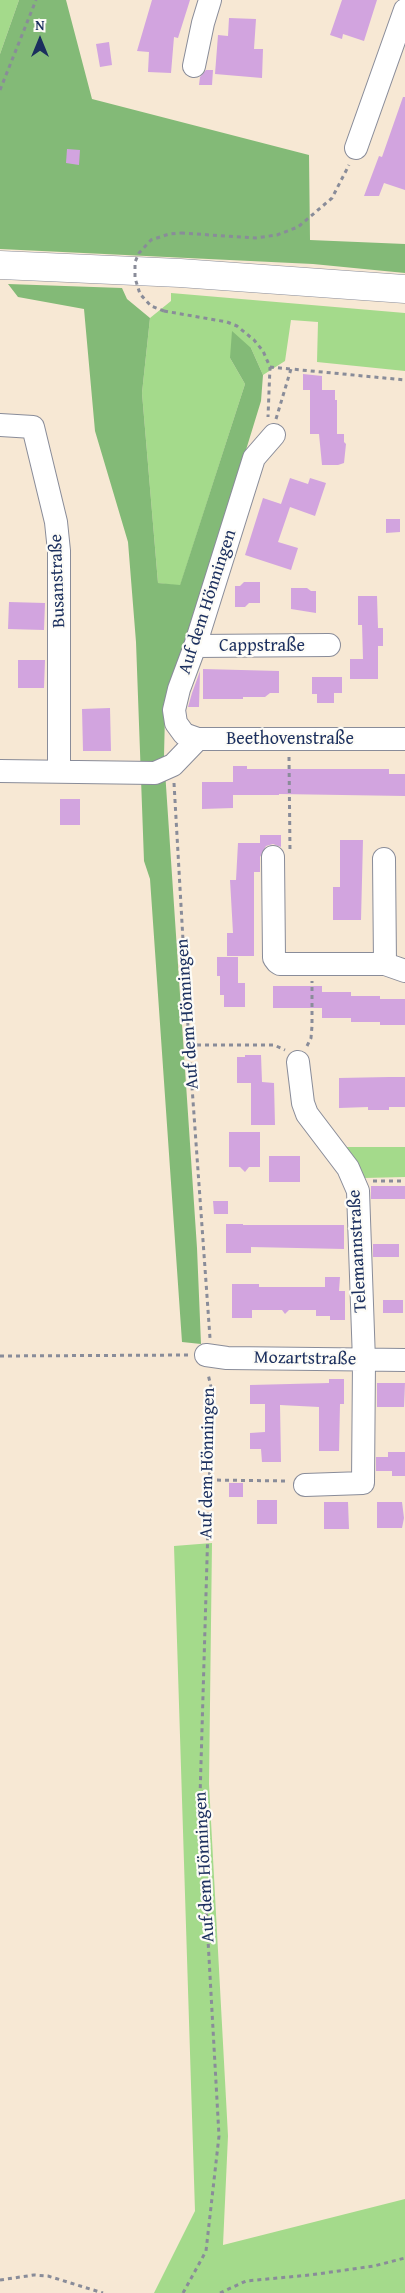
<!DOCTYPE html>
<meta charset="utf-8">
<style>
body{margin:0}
#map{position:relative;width:405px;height:2293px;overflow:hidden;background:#f7e8d4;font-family:"Gentium Book Plus",serif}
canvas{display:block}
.north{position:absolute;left:15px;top:15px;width:50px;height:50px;-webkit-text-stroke:4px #fdfcf7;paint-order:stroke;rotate:0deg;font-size:14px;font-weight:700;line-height:20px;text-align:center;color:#1b2f5e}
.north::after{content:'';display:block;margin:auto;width:18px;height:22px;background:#1b2f5e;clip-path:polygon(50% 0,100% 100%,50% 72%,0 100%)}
</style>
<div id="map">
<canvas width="405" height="2293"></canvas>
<div class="north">N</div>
</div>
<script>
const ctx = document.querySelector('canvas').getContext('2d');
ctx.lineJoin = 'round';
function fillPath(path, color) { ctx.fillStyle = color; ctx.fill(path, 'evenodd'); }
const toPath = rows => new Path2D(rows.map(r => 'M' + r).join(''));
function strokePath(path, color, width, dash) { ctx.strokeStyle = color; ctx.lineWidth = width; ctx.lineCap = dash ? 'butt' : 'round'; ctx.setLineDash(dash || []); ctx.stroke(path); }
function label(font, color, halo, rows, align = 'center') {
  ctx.font = font + ' "Gentium Book Plus",serif'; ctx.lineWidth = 4.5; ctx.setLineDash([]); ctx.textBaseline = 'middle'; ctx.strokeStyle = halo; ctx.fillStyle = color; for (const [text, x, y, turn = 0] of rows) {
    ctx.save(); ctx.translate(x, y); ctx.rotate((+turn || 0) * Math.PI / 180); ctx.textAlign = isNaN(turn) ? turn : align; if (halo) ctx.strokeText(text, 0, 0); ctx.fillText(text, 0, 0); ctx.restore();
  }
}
fillPath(toPath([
 [0,0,19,0,0,54],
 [171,293,405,313,405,371,317,362,318,322,291,320,285,361,263,375,251,348,230,358,245,384,180,586,158,583,142,393,150,318,171,301],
 [345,1147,405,1147,405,1177,364,1178],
 [212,1543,209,1784,228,2136,223,2245,405,2199,405,2293,154,2293,195,2211,174,1546]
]), '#a4da8b');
fillPath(toPath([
 [19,0,66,0,92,99,309,155,310,240,405,244,405,273,313,264,0,249,0,54],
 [8,284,122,288,127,299,150,318,142,393,158,583,180,585,245,384,230,358,232,331,251,348,263,375,261,401,165,714,164,756,197,1248,201,1344,182,1342,150,879,144,861,136,642,128,542,95,431,84,309,18,297]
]), '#83ba77');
fillPath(toPath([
 [152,0,190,0,178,38,174,37,171,73,148,72,149,52,137,51],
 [342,0,377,0,364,41,343,34,342,39,330,35],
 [229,18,256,19,254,49,263,49,262,78,215,74,218,35,228,36],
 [109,42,112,65,100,67,96,44],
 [206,70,213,70,212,85,199,85,200,77],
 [403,97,405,97,405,190,384,183,379,196,364,196,379,156,382,157],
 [67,149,80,150,79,165,66,163],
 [303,374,322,376,322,390,335,390,335,400,337,400,337,434,344,434,344,442,346,444,344,463,338,465,322,465,319,434,310,434,310,390,303,390],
 [290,478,308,484,310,478,326,483,315,516,290,507,278,542,298,548,291,570,245,555,263,498,281,504],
 [386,519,400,519,400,532,386,533],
 [244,582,260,582,260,603,249,603,245,607,235,607,235,586,240,586],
 [291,588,307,588,311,591,316,591,316,613,291,609],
 [358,596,377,596,378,628,383,628,383,646,378,646,378,679,350,679,350,659,363,659,362,625,358,625],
 [9,602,45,603,44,630,8,629],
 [18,660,45,660,44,688,18,688],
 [203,669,279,671,279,693,270,693,265,697,243,697,243,699,203,699],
 [200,671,199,707,188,707,192,693],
 [312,677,342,677,342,693,334,693,334,703,317,703,317,694,312,694],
 [110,708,111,751,83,751,82,709],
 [233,766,247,766,247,769,389,769,389,774,405,774,405,796,279,794,279,795,233,795,233,808,202,809,202,782,233,782],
 [60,799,80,799,80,825,60,825],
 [260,835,281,835,281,847,273,844,266,846,260,857,260,872,254,872,254,956,227,956,227,933,233,933,230,880,236,880,238,843,260,843],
 [340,840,363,840,361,920,333,920,333,887,340,887],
 [217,957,238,957,238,983,245,983,245,1007,224,1007,224,995,220,995,220,976,217,976],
 [273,986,322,986,322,992,351,992,351,996,380,996,380,999,405,999,405,1025,380,1025,380,1022,351,1022,351,1018,322,1018,322,1008,273,1008],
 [245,1055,261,1055,262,1082,274,1083,275,1125,251,1125,251,1083,237,1083,237,1057,245,1057],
 [389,1077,405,1077,405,1107,389,1107,389,1110,368,1110,368,1107,339,1108,339,1078],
 [229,1132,260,1132,260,1167,249,1167,245,1172,240,1167,229,1167],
 [269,1156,300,1156,300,1182,269,1182],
 [371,1186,405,1186,405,1199,371,1199],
 [213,1201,228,1201,228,1214,214,1214],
 [226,1224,243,1224,243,1225,344,1225,344,1249,251,1247,251,1253,226,1253],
 [373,1244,399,1244,399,1257,373,1257],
 [325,1277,340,1277,339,1291,345,1291,345,1320,330,1320,330,1316,316,1316,316,1310,289,1310,285,1314,282,1310,252,1310,252,1318,232,1318,232,1284,259,1284,259,1287,325,1287],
 [383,1300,403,1300,403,1313,383,1313],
 [329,1379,344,1379,344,1404,340,1404,339,1451,319,1451,319,1407,280,1405,281,1462,262,1462,261,1449,250,1449,250,1433,265,1432,265,1404,250,1404,250,1385,329,1383],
 [377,1383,405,1383,404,1407,377,1407],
 [388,1452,405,1452,405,1476,392,1476,392,1471,376,1471,376,1457,388,1457],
 [229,1483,243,1483,243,1497,229,1497],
 [257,1500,277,1500,277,1524,257,1524],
 [324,1502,348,1502,349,1529,324,1529],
 [377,1502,402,1502,404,1518,402,1528,377,1528]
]), '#d2a4df');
const minor = toPath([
 [194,66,203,23,210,0],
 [356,148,405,10],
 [0,425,33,427,56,522,59,551,59,771],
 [274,435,254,458,195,646,179,689,174,710,176,723,184,734,198,739,405,739],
 [195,646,329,645],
 [0,771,155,773,173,765,198,739],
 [273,857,274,958,277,962,280,964,385,964,405,971],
 [384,859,385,964],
 [298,1062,303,1103,307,1114,348,1168,358,1191,364,1361,363,1483,305,1485],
 [206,1355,227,1358,405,1360]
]);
const major = toPath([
 [0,265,180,273,405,289]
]);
strokePath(minor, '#898c99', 24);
strokePath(major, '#898c99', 29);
strokePath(toPath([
 [0,90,36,0],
 [181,233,255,238,277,235,298,227,332,198,349,165],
 [164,311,227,322,237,326,254,340,263,351,270,367,268,417],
 [270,367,291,369],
 [276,419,291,369,405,380],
 [289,757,290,851],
 [174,783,189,1045,210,1338],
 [189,1045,274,1045,285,1050],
 [307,1046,311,1038,312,1026,312,981],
 [373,1181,405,1181],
 [0,1356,188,1355],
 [209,1480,289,1481],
 [0,2280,34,2275,48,2276,103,2293],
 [183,2293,206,2251,219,2136,200,1797,212,1391,208,1374],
 [220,2293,246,2281,310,2275,374,2266,405,2258]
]), '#898c99', 3, [4, 4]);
strokePath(minor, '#fff', 22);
strokePath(major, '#fff', 28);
strokePath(toPath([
 [164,311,151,306,140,294,135,278,135,262,139,253,151,240,169,234,181,233]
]), '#898c99', 3, [4, 4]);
label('18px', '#1b2f5e', '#fdfcf7', [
 ["Busanstraße",58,581,-92],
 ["Auf dem Hönningen",208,602,-72],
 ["Cappstraße",262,646],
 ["Beethovenstraße",290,739],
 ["Auf dem Hönningen",188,1014,-94],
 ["Telemannstraße",358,1251,-93],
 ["Mozartstraße",305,1359,1],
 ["Auf dem Hönningen",208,1463,-89],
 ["Auf dem Hönningen",205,1867,-93]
]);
</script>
